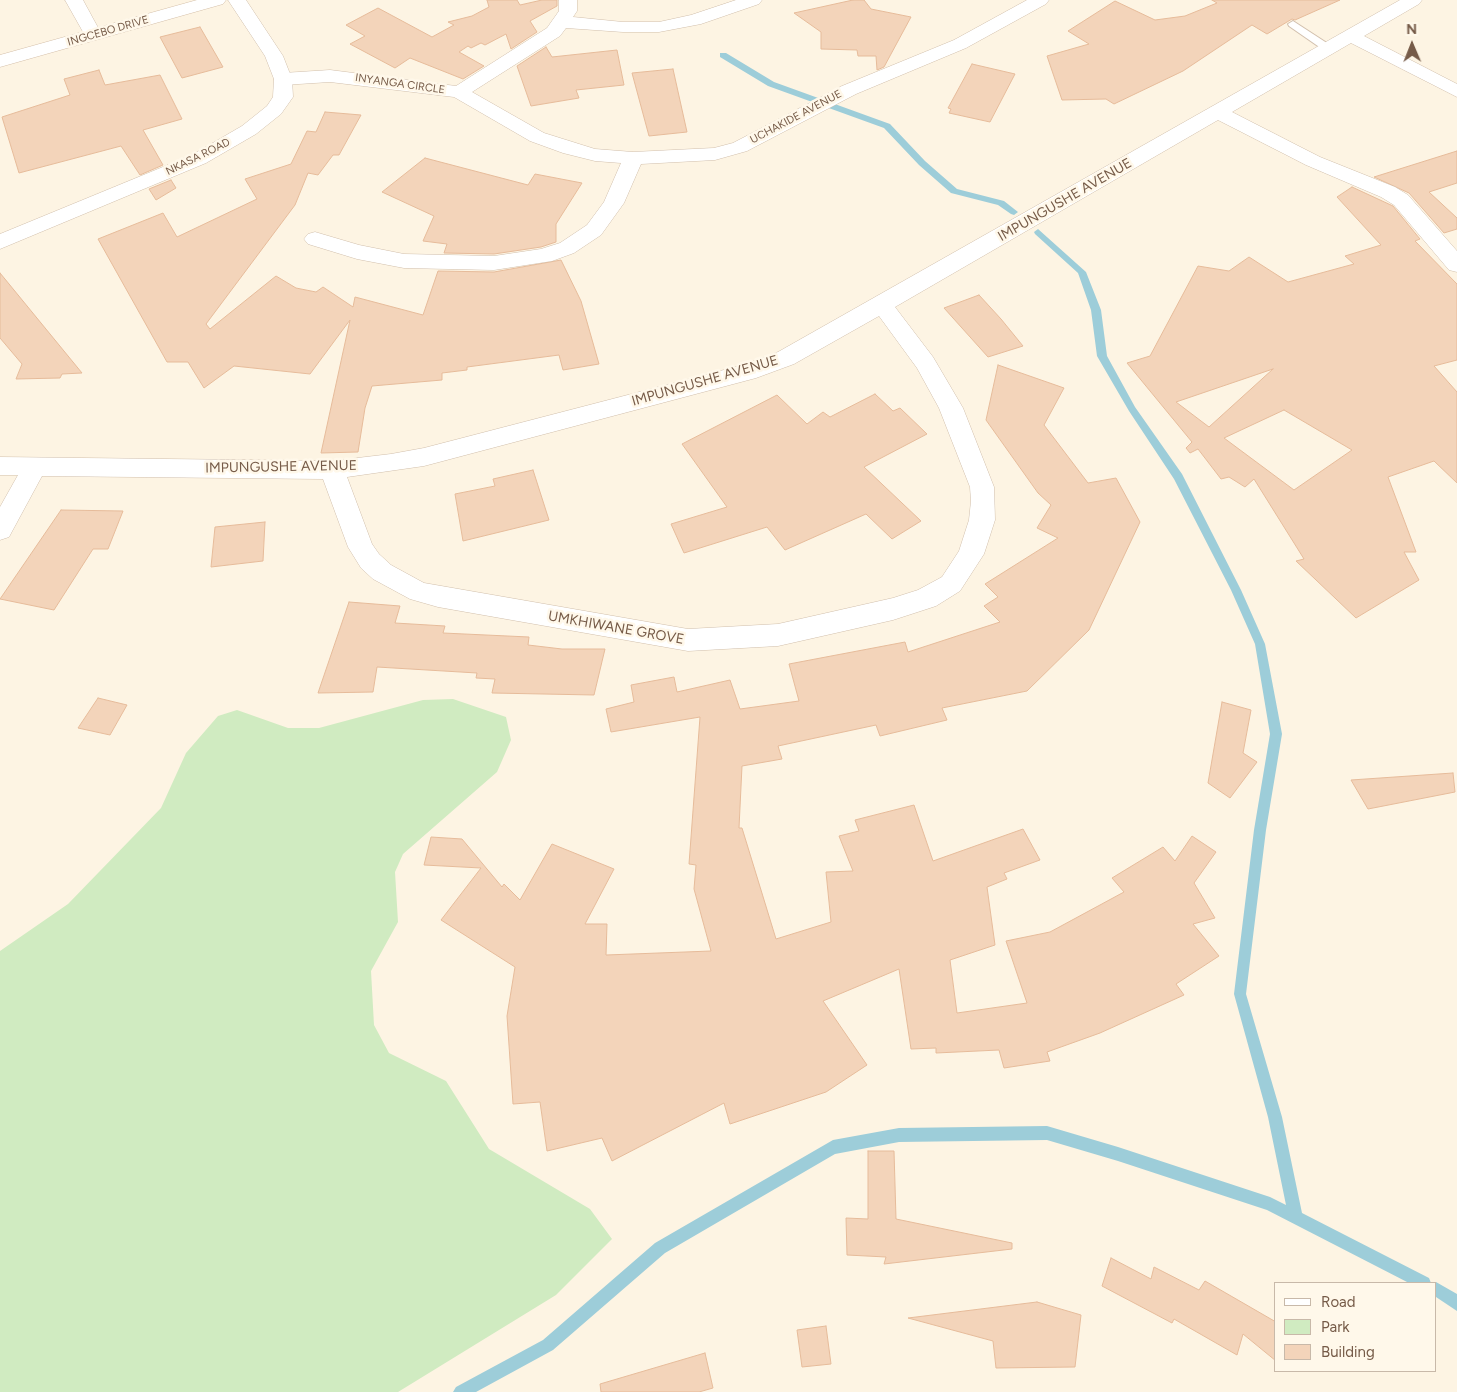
<!DOCTYPE html>
<style>
body{margin:0}
#map{position:relative;width:1457px;height:1392px;overflow:hidden;background:#fdf4e3;font-family:Figtree,sans-serif}
canvas{display:block}
.legend{position:absolute;left:1274px;top:1282px;width:162px;height:90px;box-sizing:border-box;background:#fff8ea;border:1px solid #c8b9a9;margin:0;padding:6px 9px;list-style:none;font-size:15px;color:#765b48}
.legend li{display:flex;align-items:center;gap:10px;height:25px}
.legend b{width:25px;border:1px solid #c8b9a9}
.north{position:absolute;left:1387px;top:20px;width:50px;height:50px;-webkit-text-stroke:4px #fff8ea;paint-order:stroke;rotate:359deg;font-size:14px;font-weight:700;line-height:20px;text-align:center;color:#765b48}
.north::after{content:'';display:block;margin:auto;width:18px;height:22px;background:#765b48;clip-path:polygon(50% 0,100% 100%,50% 72%,0 100%)}
</style>
<div id="map">
<canvas width="1457" height="1392"></canvas>
<ul class="legend">
<li><b style="height:6px;background:#fff"></b>Road</li>
<li><b style="height:14px;background:#d0ebc1"></b>Park</li>
<li><b style="height:14px;background:#f3d4ba"></b>Building</li>
</ul>
<div class="north">N</div>
</div>
<script>
const ctx = document.querySelector('canvas').getContext('2d');
ctx.lineJoin = 'round';
function fillPath(path, color) { ctx.fillStyle = color; ctx.fill(path, 'evenodd'); }
const toPath = rows => new Path2D(rows.map(r => 'M' + r).join(''));
function strokePath(path, color, width, dash) { ctx.strokeStyle = color; ctx.lineWidth = width; ctx.lineCap = dash ? 'butt' : 'round'; ctx.setLineDash(dash || []); ctx.stroke(path); }
function label(font, color, halo, rows, align = 'center') {
  ctx.font = font + ' Figtree,sans-serif'; ctx.lineWidth = 5; ctx.setLineDash([]); ctx.textBaseline = 'middle'; ctx.strokeStyle = halo; ctx.fillStyle = color; for (const [text, x, y, turn = 0] of rows) {
    ctx.save(); ctx.translate(x, y); ctx.rotate((+turn || 0) * Math.PI / 180); ctx.textAlign = isNaN(turn) ? turn : align; if (halo) ctx.strokeText(text, 0, 0); ctx.fillText(text, 0, 0); ctx.restore();
  }
}
fillPath(toPath([
 [453,699,506,717,511,740,497,772,403,854,395,872,398,922,371,971,374,1025,389,1053,446,1081,489,1149,590,1209,612,1239,556,1295,398,1392,0,1392,0,951,68,904,161,808,186,753,218,716,237,710,288,728,319,728,423,700]
]), '#d0ebc1');
fillPath(toPath([
 [720,53,726,53,774,82,890,124,925,161,957,189,1004,201,1018,212,1014,215,1011,214,998,205,951,193,919,165,884,128,768,86,720,57,720,53],
 [1038,229,1086,272,1101,310,1107,356,1135,407,1182,474,1241,590,1265,644,1282,734,1266,830,1246,994,1282,1117,1302,1213,1429,1278,1431,1283,1409,1283,1267,1210,1118,1161,1047,1140,899,1142,835,1154,665,1253,553,1350,476,1392,453,1392,456,1387,543,1340,655,1243,833,1140,899,1128,1047,1126,1118,1147,1270,1197,1286,1205,1268,1117,1234,994,1254,830,1270,734,1255,644,1231,590,1174,479,1129,411,1097,356,1091,310,1078,273,1035,234,1034,232,1038,229],
 [1436,1282,1457,1294,1457,1311,1436,1297,1436,1283,1432,1283,1436,1282]
]), '#9dcdd9');
const building = toPath([
 [487,0,517,0,520,5,542,0,557,0,557,6,530,21,537,32,511,49,506,34,485,45,481,43,471,48,468,46,459,52,484,66,463,79,410,58,395,68,350,44,365,36,346,25,378,8,432,37,454,25,448,22,472,16,489,7,487,0],
 [853,0,864,0,871,9,911,17,884,67,877,70,876,56,858,56,857,50,821,49,821,32,794,13,853,0],
 [1212,0,1340,0,1295,20,1292,19,1267,34,1252,25,1183,71,1114,104,1106,99,1062,100,1047,56,1089,44,1068,31,1115,1,1155,20,1185,16,1217,3,1212,0],
 [200,27,223,67,182,78,160,37,200,27],
 [546,47,552,57,617,50,624,85,576,90,579,98,531,106,517,66,546,47],
 [972,64,1015,74,990,122,949,113,951,109,948,108,972,64],
 [673,69,687,132,649,136,632,73,673,69],
 [99,70,105,85,160,75,182,119,143,130,163,165,140,175,121,146,19,173,2,117,70,95,64,79,99,70],
 [325,112,361,115,339,155,333,155,318,175,308,173,295,205,206,324,210,329,276,276,296,288,316,292,323,287,353,307,355,297,423,315,438,271,494,272,561,260,581,301,599,364,563,370,559,355,467,367,467,370,442,373,442,380,372,386,365,408,358,452,321,453,350,320,310,374,234,366,204,388,188,362,167,362,98,239,163,213,177,237,257,199,245,179,291,164,307,131,316,132,325,112],
 [1457,151,1457,183,1429,192,1457,218,1457,229,1444,233,1409,193,1374,177,1457,151],
 [425,158,528,185,535,174,582,183,556,224,556,242,541,247,494,254,444,253,447,244,423,241,434,216,382,192,425,158],
 [171,180,176,188,156,200,149,189,171,180],
 [1352,187,1393,206,1420,239,1415,241,1457,284,1457,360,1434,366,1457,392,1457,483,1434,461,1388,477,1416,552,1404,552,1419,580,1356,618,1296,561,1304,559,1254,479,1245,487,1229,477,1221,479,1198,449,1190,453,1186,448,1192,442,1127,363,1150,356,1198,266,1229,271,1249,257,1288,282,1354,264,1345,256,1381,245,1337,197,1352,187],
 [1273,369,1209,427,1176,402,1273,369],
 [1284,410,1352,450,1294,490,1224,438,1284,410],
 [0,273,82,373,62,374,60,378,16,379,22,364,0,338,0,273],
 [979,295,1001,319,1023,346,988,357,944,308,979,295],
 [998,365,1064,388,1044,425,1088,483,1116,478,1140,522,1089,630,1027,691,942,708,947,720,880,736,876,725,778,746,782,759,742,766,739,828,742,828,776,939,831,922,826,872,853,871,839,836,859,831,855,820,914,805,933,861,1023,829,1040,860,1004,873,1007,879,987,887,995,945,950,960,957,1013,1027,1003,1006,941,1050,932,1124,892,1112,878,1163,847,1175,861,1192,836,1216,852,1194,883,1215,918,1193,924,1219,956,1176,984,1184,995,1100,1033,1047,1052,1050,1061,1004,1068,999,1050,936,1053,936,1048,911,1049,899,969,823,1001,867,1065,826,1092,730,1124,724,1103,612,1161,602,1138,547,1151,540,1102,513,1104,507,1016,515,967,441,920,481,868,424,865,431,837,462,839,502,887,504,884,520,900,552,844,614,869,585,924,607,924,606,955,711,951,694,889,696,865,689,864,700,717,611,732,606,709,634,702,631,685,674,677,677,692,730,680,740,709,799,701,789,664,905,642,908,652,1000,622,984,606,998,597,985,584,1058,538,1037,528,1051,505,1038,493,986,420,998,365],
 [875,394,893,411,900,408,927,434,864,467,921,521,892,539,866,514,785,550,767,527,684,553,671,524,727,507,682,444,777,395,807,424,823,412,830,417,875,394],
 [533,470,549,520,463,541,455,494,495,486,493,479,533,470],
 [61,510,123,511,108,549,93,549,54,610,0,599,61,510],
 [265,522,263,561,211,567,215,527,265,522],
 [349,602,400,606,395,623,445,626,443,633,529,637,528,645,562,649,605,649,594,695,492,693,495,679,476,678,477,673,377,667,373,692,318,693,349,602],
 [98,698,127,705,110,735,78,728,98,698],
 [1222,702,1251,710,1243,753,1257,762,1230,798,1208,783,1222,702],
 [1453,773,1455,792,1368,809,1351,780,1453,773],
 [868,1151,894,1151,896,1219,1012,1243,1012,1249,884,1264,886,1257,847,1255,846,1218,868,1219,868,1151],
 [1111,1258,1151,1279,1154,1267,1199,1290,1205,1281,1276,1322,1276,1361,1243,1334,1237,1355,1174,1319,1172,1323,1102,1286,1111,1258],
 [1037,1302,1081,1315,1075,1367,996,1368,993,1341,908,1318,1037,1302],
 [826,1326,831,1364,802,1367,797,1330,826,1326],
 [705,1353,713,1388,699,1392,601,1392,600,1384,705,1353]
]);
fillPath(building, '#f3d4ba');
strokePath(building, '#e6bb9a', 1);
const service = toPath([
 [1293,21,1333,47,1333,51,1325,51,1289,26,1288,24,1293,21]
]);
const minor = toPath([
 [65,0,83,0,102,35,99,39,87,39,65,0],
 [559,0,577,0,577,11,573,17,623,22,659,22,691,15,736,0,762,0,759,4,701,24,659,32,623,32,566,28,560,36,472,92,544,133,595,149,633,152,714,148,733,143,842,86,954,40,1027,0,1049,0,1046,4,966,48,856,94,747,151,715,160,641,164,624,203,601,235,574,253,552,261,494,270,404,268,357,259,308,244,304,239,308,234,315,232,359,245,404,254,494,256,541,249,560,243,587,225,604,202,621,163,595,161,563,153,530,141,454,97,330,82,283,85,276,83,274,79,276,75,283,73,330,70,456,86,547,28,559,11,559,0],
 [1400,0,1422,0,1419,4,1364,36,1457,84,1457,97,1351,43,1232,112,1320,157,1395,187,1408,195,1457,251,1457,272,1449,270,1394,205,1381,197,1306,165,1218,120,895,307,933,357,963,408,994,487,995,520,984,554,960,591,936,606,893,620,778,646,688,651,438,607,410,599,373,579,361,568,348,547,323,479,42,476,9,537,0,540,0,507,18,475,0,475,0,457,332,461,391,454,424,448,743,365,778,352,1400,0],
 [879,316,917,368,939,408,970,487,971,501,969,520,959,551,942,577,918,590,893,598,778,624,688,629,424,583,391,565,379,554,372,544,347,477,424,466,756,378,794,364,879,316]
]);
const tertiary = toPath([
 [228,0,246,0,283,56,292,79,293,97,281,114,256,134,206,163,0,249,0,234,192,155,242,126,267,106,273,97,274,79,265,56,228,0]
]);
const secondary = toPath([
 [197,0,226,0,223,4,0,67,0,55,197,0]
]);
strokePath(service, '#d1bfac', 2);
strokePath(minor, '#d1bfac', 1);
strokePath(tertiary, '#d1bfac', 1);
strokePath(secondary, '#d4bfa9', 1);
fillPath(service, '#fff');
fillPath(minor, '#fff');
fillPath(tertiary, '#fff');
fillPath(secondary, '#fff');
label('11px', '#765b48', '#fff8ea', [
 ["INGCEBO DRIVE",108,31,-16],
 ["INYANGA CIRCLE",400,84,8],
 ["UCHAKIDE AVENUE",796,117,-28],
 ["NKASA ROAD",198,157,-26]
]);
label('14px', '#765b48', '#fff8ea', [
 ["IMPUNGUSHE AVENUE",1065,200,-30],
 ["IMPUNGUSHE AVENUE",705,381,-16],
 ["IMPUNGUSHE AVENUE",281,467,-1],
 ["UMKHIWANE GROVE",616,628,10]
]);
</script>
